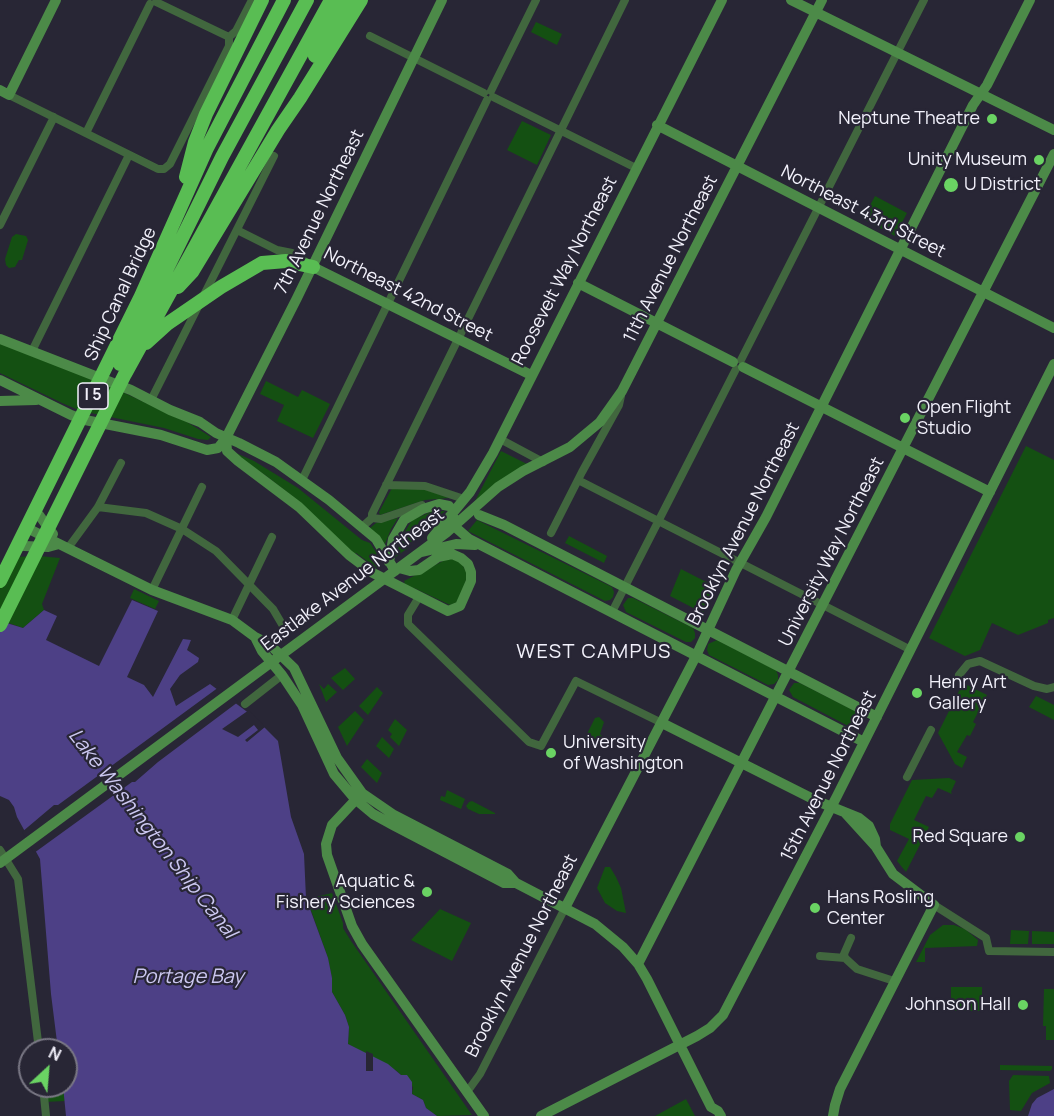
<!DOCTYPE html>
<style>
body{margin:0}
#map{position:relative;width:1054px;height:1116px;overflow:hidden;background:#282635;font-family:Manrope,sans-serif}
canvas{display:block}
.north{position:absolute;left:18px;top:1038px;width:60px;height:60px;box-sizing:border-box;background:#282635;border:2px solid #797784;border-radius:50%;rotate:26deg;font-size:16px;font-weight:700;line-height:24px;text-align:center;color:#f2f1fb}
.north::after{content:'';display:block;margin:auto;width:21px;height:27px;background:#6ad363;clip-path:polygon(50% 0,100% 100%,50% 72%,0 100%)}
</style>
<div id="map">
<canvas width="1054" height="1116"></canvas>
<div class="north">N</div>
</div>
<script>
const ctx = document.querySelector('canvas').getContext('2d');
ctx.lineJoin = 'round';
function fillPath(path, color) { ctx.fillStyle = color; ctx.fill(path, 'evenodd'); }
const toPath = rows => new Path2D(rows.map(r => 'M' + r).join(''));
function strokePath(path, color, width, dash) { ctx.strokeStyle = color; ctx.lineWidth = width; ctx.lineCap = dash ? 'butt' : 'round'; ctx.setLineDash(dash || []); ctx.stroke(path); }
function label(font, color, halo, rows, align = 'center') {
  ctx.font = font + ' Manrope,sans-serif'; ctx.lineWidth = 4.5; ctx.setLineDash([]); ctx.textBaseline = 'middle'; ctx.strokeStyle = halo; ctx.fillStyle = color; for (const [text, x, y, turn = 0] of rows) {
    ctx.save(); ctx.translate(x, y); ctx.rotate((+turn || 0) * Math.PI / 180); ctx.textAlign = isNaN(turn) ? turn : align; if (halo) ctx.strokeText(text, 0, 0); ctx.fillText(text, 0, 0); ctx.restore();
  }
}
fillPath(toPath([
 [536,22,562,34,557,45,531,32],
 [522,121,551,135,537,165,507,150],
 [875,196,907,213,895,236,863,219],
 [16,234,26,236,28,240,22,260,19,260,15,267,9,268,6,265,5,259,12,237],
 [0,343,90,377,187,422,211,437,208,440,198,439,164,428,81,411,62,403,0,373],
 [266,381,298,397,302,390,330,404,313,438,277,421,284,405,260,394],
 [1026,446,1054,460,1054,618,1048,620,1048,623,1018,635,992,623,980,650,965,656,929,638],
 [501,451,529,465,475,501],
 [236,453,254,461,298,488,362,540,370,543,376,552,379,564,377,568,356,553,354,554,296,499,265,475,242,460],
 [392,488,425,489,449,498,425,500,380,515,379,512],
 [433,511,445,511,407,546,408,548,394,558,406,530,412,520],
 [398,518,391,529,385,544,370,528,376,523],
 [477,520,612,587,614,592,613,597,610,600,605,601,468,531],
 [569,536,607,556,604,563,565,543],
 [39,556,60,558,42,604,44,610,23,628,0,620,0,570,12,557],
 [449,558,461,562,468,575,458,602,450,605,414,588,406,587,404,581],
 [681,569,716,587,703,613,670,596],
 [134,589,159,601,155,609,130,598],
 [628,598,633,598,693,628,695,633,695,638,691,642,686,642,626,612,623,605],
 [717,640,776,670,778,675,778,680,774,684,768,685,709,655,707,650,708,644],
 [345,668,355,679,343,690,331,678],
 [794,683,800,683,859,713,862,718,861,723,857,727,852,728,793,697,789,690],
 [963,683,987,695,973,722,976,724,970,736,967,735,957,752,967,757,962,768,955,764,938,733],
 [319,684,324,689,328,684,337,692,326,702],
 [377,687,383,693,368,715,359,706],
 [1036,696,1054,705,1054,720,1029,707],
 [355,711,364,720,347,746,338,727],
 [599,717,604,722,600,734,604,739,600,746,594,743,587,746,582,744,595,718],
 [395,719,407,730,399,746,390,737,392,734,388,730],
 [382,737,394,749,389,758,376,746],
 [367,759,382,773,377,783,361,767],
 [949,778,956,781,951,792,952,794,938,788,932,798,926,796,914,820,929,827,906,872,897,861,909,839,890,830,890,824,912,780],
 [447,790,465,799,461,809,440,800,441,796,445,797],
 [472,801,495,813,495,814,479,814,468,809,466,806,469,802],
 [605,867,610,867,616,877,621,888,626,913,617,911,605,903,597,888],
 [332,893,343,923,343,928,351,941,472,1115,437,1116,426,1108,423,1100,412,1094,413,1087,397,1071,348,1044,349,1027,345,1015,332,992,332,978,328,958,307,899],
 [440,909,471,923,452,961,411,940],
 [943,925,954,925,965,929,978,940,977,946,925,948,925,962,916,962,930,935],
 [1011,930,1029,931,1028,944,1010,944],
 [1032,931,1054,932,1054,944,1032,944],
 [951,987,982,987,982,1011,951,1011],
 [1044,989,1054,989,1054,1040,1046,1040,1046,1026,1043,1026],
 [1000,1065,1052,1066,1052,1069,1050,1071,1000,1070],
 [1013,1075,1049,1076,1050,1083,1032,1093,1021,1111,1010,1110,1009,1081],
 [63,1088,65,1101,44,1102,43,1090],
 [686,1099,695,1116,655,1116]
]), '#145012');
fillPath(toPath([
 [132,600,158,611,127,677,144,685,153,697,183,639,191,640,187,650,199,658,198,662,180,675,170,689,176,706,210,684,254,717,278,741,291,817,304,854,306,898,328,958,332,978,332,992,345,1015,349,1027,348,1044,388,1064,401,1075,407,1075,412,1082,412,1094,423,1100,426,1108,437,1116,66,1116,63,1086,66,1086,66,1050,58,1050,51,994,40,859,17,817,14,807,9,800,0,796,0,621,23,628,44,610,57,616,46,640,99,666],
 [1054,1089,1054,1116,1028,1116,1032,1104,1037,1098]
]), '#4d4086');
fillPath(toPath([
 [219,687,238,702,158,762,135,782,132,782,34,853,22,832,54,805,58,805,84,786],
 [249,710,265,727,247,742,245,740,258,730,254,725,238,737,222,729],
 [366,1051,373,1054,373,1071,366,1071]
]), '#282635');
strokePath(toPath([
 [156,2,229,37],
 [370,36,484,93],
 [491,91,536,0],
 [9,95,158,169,164,169,170,164,229,46,229,37,236,31,252,0],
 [493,97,636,168],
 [86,133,150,4],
 [0,225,54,117],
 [237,230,277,250,292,253,306,262],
 [32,351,129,155],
 [741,360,924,0],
 [151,400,274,156],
 [500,439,543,462],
 [302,480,487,100],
 [578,480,911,650],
 [386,485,425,486,464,499],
 [98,507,146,513,182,529,216,551,273,609,286,631],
 [372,518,381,519,422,505],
 [362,527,372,518,372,514,625,0],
 [551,533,582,472,619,405,621,396],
 [68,548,98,507,121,463],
 [152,590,202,487],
 [419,597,408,615,408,624,529,742,541,746,576,681,662,723],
 [612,612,736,369],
 [232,620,272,537],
 [959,675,968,664,980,661,1034,686,1047,689,1054,687],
 [245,704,282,675],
 [907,777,931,730],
 [0,850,18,879,39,1050],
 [934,905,986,938,989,951,1054,952],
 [851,938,844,954,845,958,857,969,891,980],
 [820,956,845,958],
 [43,1086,46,1116],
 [467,1092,480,1074,565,908]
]), '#41673e', 8);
strokePath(toPath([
 [791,0,1054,130],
 [0,90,9,95,56,0],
 [657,125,1054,328],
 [313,267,531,375],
 [578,283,733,362],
 [0,339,131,390,170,410,200,422,216,433,239,443,276,462,329,500,376,539,395,571],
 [743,367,990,492],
 [0,380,71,415,85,420,161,435,207,450,218,448,226,438,297,298,442,0],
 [0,401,36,400],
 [226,438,227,451,238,461,299,507,349,555,373,573,448,611,460,606,471,581,471,572,468,564,461,558,452,554,438,557,419,570,410,571,399,568],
 [39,515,53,534],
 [479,515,504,525,877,717],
 [455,519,454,526,469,539,864,742],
 [31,530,152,590,232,620,255,637,269,644,294,668,337,758,362,793,394,815,508,874,516,883,595,924,623,947,638,964,647,979,711,1107,718,1111,721,1116],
 [432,538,470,492,493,453,722,0],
 [24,546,48,547,59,544],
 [422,552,456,544,475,545],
 [389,562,393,539,404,520,423,509,439,504,449,506],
 [255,637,262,651,282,675,302,705,334,774,355,799,373,814,393,825,504,883,516,883],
 [662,723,817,801,859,818,869,826,875,839,876,847],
 [362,793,332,825,326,844,327,855,352,926,362,944,484,1116],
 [0,863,446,533,498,487,523,471,570,447,600,422,622,391,822,0],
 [565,908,696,656,736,570,766,517,973,105,987,85,1030,0],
 [638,964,1054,154],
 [541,1116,697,1036,710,1028,723,1015,837,796,1054,364],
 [833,1116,835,1105,840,1089,934,905,893,874,876,847,846,814]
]), '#4c8a48', 10);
strokePath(toPath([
 [315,56,346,0],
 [186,177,195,142,206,114,262,0],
 [178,287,192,272,278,130,300,98,361,0],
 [146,343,167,324,221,287,262,263,286,261,313,267],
 [120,364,222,157,307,0],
 [0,581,141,296,207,148,284,0],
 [0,625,125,374,331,0]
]), '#59bd53', 14);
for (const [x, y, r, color] of [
 [992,119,6,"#6ad363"],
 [1039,160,6,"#6ad363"],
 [951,185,8,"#6ad363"],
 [905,418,6,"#6ad363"],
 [917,693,6,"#6ad363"],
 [551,753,6,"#6ad363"],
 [1020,837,6,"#6ad363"],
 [427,892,6,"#6ad363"],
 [815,908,6,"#6ad363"],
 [1023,1005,6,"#6ad363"]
]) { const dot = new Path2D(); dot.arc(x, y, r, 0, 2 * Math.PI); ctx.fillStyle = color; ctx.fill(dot); strokePath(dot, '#282635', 2); }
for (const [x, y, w] of [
 [93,396,30]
]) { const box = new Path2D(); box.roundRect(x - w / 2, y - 13, w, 26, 4.5); ctx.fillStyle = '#282635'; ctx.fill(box); strokePath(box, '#f2f1fb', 1.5); }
label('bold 16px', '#f2f1fb', null, [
 ["I 5",93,396]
]);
label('18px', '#f2f1fb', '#282635', [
 ["Neptune Theatre",980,119],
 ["Unity Museum",1027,160],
 ["U District",964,185,"left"],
 ["Open Flight",917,408,"left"],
 ["Studio",917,429,"left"],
 ["Henry Art",929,683,"left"],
 ["Gallery",929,704,"left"],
 ["University",563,743,"left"],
 ["of Washington",563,764,"left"],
 ["Red Square",1008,837],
 ["Aquatic &",415,882],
 ["Fishery Sciences",415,903],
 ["Hans Rosling",827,898,"left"],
 ["Center",827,919,"left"],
 ["Johnson Hall",1011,1005]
], 'right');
label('18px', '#f2f1fb', '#282635', [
 ["7th Avenue Northeast",320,212,-64],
 ["Northeast 43rd Street",863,212,27],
 ["11th Avenue Northeast",671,259,-63],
 ["Roosevelt Way Northeast",565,271,-63],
 ["Ship Canal Bridge",121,294,-65],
 ["Northeast 42nd Street",408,295,27],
 ["Brooklyn Avenue Northeast",744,524,-63],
 ["University Way Northeast",832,552,-63],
 ["Eastlake Avenue Northeast",353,580,-37],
 ["15th Avenue Northeast",829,776,-63],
 ["Brooklyn Avenue Northeast",522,956,-63]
]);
ctx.letterSpacing = '1.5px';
label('20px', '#f2f1fb', '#282635', [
 ["WEST CAMPUS",594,652]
]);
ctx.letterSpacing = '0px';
label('italic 20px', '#ccc8f1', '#282635', [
 ["Lake Washington Ship Canal",152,834,52],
 ["Portage Bay",188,977]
]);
</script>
